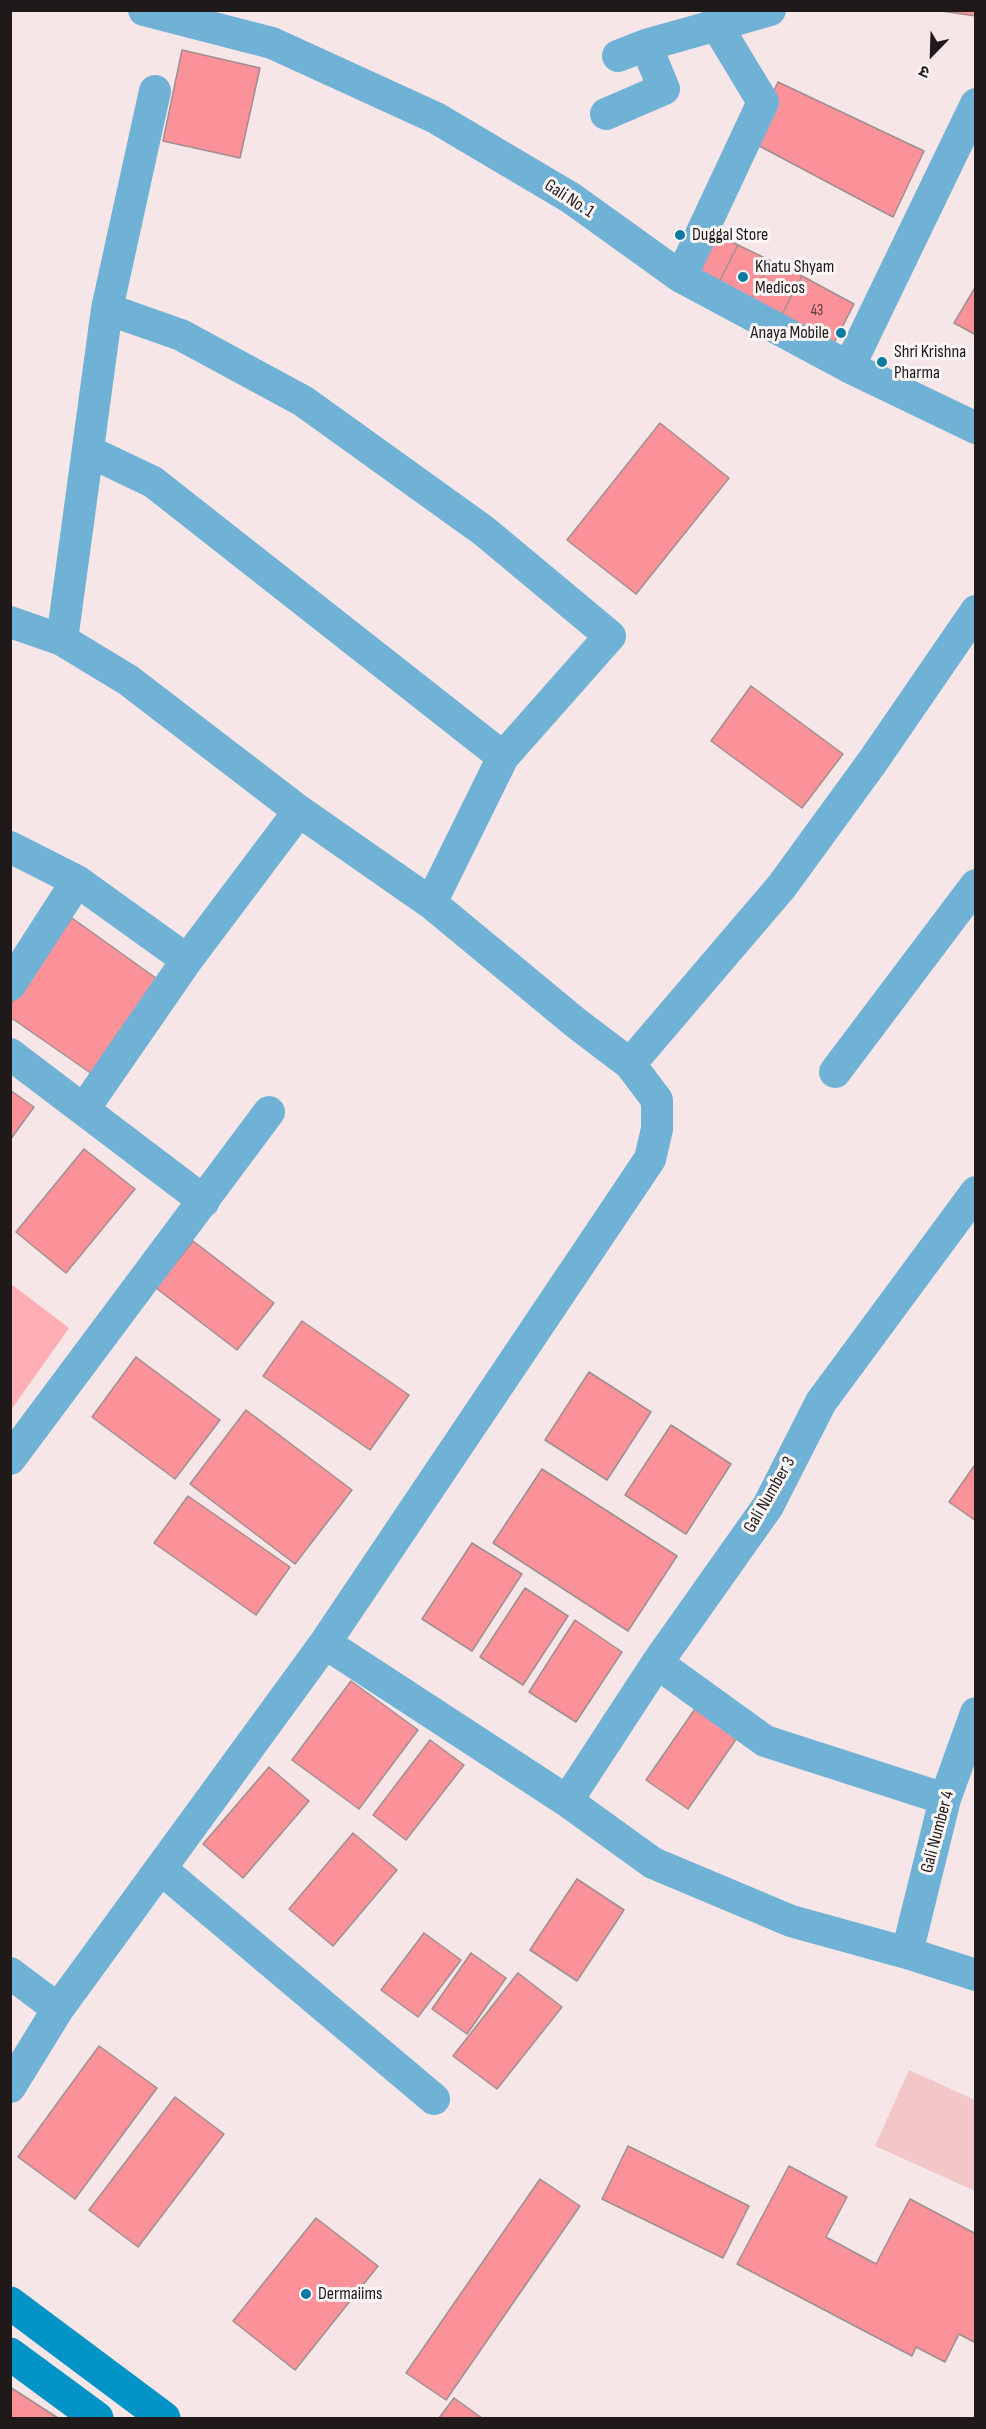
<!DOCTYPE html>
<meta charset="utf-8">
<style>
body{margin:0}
#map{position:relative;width:986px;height:2429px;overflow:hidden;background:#f7e6e7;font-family:"Sofia Sans Condensed","Noto Sans Devanagari",sans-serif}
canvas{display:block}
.frame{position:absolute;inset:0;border:12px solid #1f1919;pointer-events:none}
.north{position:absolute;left:902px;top:24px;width:60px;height:60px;-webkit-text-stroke:4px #fdf6f6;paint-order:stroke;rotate:203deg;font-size:16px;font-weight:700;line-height:24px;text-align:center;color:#1f1919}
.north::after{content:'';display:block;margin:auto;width:21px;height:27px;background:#1f1919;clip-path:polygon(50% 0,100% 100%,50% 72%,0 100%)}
</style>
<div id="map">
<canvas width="986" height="2429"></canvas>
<div class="frame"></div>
<div class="north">उ</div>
</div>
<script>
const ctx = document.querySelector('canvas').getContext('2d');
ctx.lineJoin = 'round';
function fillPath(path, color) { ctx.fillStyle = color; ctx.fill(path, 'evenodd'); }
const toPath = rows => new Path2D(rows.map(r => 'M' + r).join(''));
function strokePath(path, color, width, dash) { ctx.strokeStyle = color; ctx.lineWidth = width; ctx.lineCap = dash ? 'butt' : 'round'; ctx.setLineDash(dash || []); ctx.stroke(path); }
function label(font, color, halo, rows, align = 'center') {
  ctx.font = font + ' "Sofia Sans Condensed",sans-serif'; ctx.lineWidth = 6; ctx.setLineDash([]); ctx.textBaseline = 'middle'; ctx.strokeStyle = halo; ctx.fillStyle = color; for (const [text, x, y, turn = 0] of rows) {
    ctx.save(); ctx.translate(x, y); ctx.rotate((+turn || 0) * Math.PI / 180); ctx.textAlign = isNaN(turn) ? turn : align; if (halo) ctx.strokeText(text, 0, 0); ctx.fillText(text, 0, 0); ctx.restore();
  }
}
fillPath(toPath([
 [11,1284,69,1328,11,1410]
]), '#ffaeb3');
fillPath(toPath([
 [909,2070,975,2100,975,2191,875,2146]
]), '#f3c6c8');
const building = toPath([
 [934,10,976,10,976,16,934,10],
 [182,50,260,68,240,158,163,141,182,50],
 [778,82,924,151,893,217,750,141,778,82],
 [712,232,738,245,717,286,692,273,712,232],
 [738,245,771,261,750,302,717,286,738,245],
 [771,261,802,276,780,318,750,302,771,261],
 [802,276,854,304,833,345,780,318,802,276],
 [976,286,976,335,954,323,976,286],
 [660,423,729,478,636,594,567,540,660,423],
 [751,686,843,754,802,808,711,741,751,686],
 [72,918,160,981,92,1074,10,1017,10,1005,72,918],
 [10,1090,34,1107,10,1140,10,1090],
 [84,1149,135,1189,66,1273,16,1232,84,1149],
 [193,1241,274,1303,237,1350,156,1288,193,1241],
 [302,1321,409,1395,370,1450,263,1376,302,1321],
 [136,1357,220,1420,175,1479,92,1417,136,1357],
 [589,1372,651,1412,607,1480,545,1440,589,1372],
 [246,1410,352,1490,295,1564,190,1484,246,1410],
 [671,1425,731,1464,686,1534,625,1495,671,1425],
 [974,1466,976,1467,976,1521,949,1502,974,1466],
 [542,1469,677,1556,628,1631,493,1543,542,1469],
 [188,1496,290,1567,256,1615,154,1543,188,1496],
 [472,1543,522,1574,472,1651,422,1619,472,1543],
 [525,1588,568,1616,523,1685,480,1657,525,1588],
 [575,1620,622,1652,576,1722,529,1692,575,1620],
 [351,1681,418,1730,359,1809,292,1760,351,1681],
 [697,1706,739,1735,688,1809,646,1780,697,1706],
 [430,1740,464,1765,406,1840,373,1815,430,1740],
 [269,1767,309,1801,243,1878,203,1844,269,1767],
 [353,1833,397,1870,333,1946,289,1909,353,1833],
 [577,1879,624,1910,577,1981,530,1950,577,1879],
 [424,1933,461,1960,418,2017,381,1990,424,1933],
 [471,1953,506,1978,467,2034,432,2009,471,1953],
 [518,1973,562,2007,497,2089,453,2056,518,1973],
 [99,2046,157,2088,75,2199,18,2157,99,2046],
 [175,2097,224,2134,138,2247,89,2210,175,2097],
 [628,2146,749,2206,723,2258,602,2199,628,2146],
 [789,2166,847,2197,826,2237,876,2264,910,2199,976,2234,976,2343,959,2334,945,2362,916,2347,912,2356,737,2264,789,2166],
 [540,2179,580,2206,446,2400,406,2373,540,2179],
 [316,2218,378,2266,295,2370,233,2321,316,2218],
 [10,2387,58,2418,10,2418,10,2387],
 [454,2398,482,2418,439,2418,454,2398]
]);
fillPath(building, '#fb929a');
strokePath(building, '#9e8f8f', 1.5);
strokePath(toPath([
 [144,10,272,43,436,118,571,198,681,277,849,367,976,428],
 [618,56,646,45,770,10],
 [606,114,664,89,646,45],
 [681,277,763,102,717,26],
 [107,309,181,335,303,401,484,531,610,636,503,757,431,903],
 [849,367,976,104],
 [88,451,153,482,503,757],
 [10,622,62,640,128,680,299,811,431,903,576,1023,630,1064,657,1100,657,1129,650,1159,325,1643,58,2009,10,2087],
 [62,640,107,309,155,91],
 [10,847,77,881,187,960],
 [10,985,77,881],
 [10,1054,204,1201],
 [630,1064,782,886,873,761,976,611],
 [835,1072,976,885],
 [84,1109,187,960,299,811],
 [10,1459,269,1112],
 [325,1643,567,1801,653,1863,791,1921,907,1953,976,1975],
 [657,1663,765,1741,945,1799],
 [567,1801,657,1663,768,1506,821,1402,976,1192],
 [161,1869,434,2099],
 [907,1953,945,1799,976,1713],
 [10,1973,58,2009]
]), '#6fb2d5', 32);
strokePath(toPath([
 [10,2303,164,2418],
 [10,2354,97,2418]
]), '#0394c7', 33);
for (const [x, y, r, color] of [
 [680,235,6,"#0c79a3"],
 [743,277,6,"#0c79a3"],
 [841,333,6,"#0c79a3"],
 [882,362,6,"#0c79a3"],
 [306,2294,6,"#0c79a3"]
]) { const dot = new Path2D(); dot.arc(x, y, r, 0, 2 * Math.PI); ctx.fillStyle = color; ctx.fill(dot); strokePath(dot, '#fdf6f6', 2); }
label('15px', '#563739', null, [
 ["43",817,311]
]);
label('18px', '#1f1919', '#fdf6f6', [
 ["Gali No. 1",569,199,33],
 ["Gali Number 3",770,1495,-60],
 ["Gali Number 4",938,1832,-75]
]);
label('18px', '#1f1919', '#fdf6f6', [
 ["Duggal Store",692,235],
 ["Khatu Shyam",755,267],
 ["Medicos",755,288],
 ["Anaya Mobile",829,333,"right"],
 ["Shri Krishna",894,352],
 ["Pharma",894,373],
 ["Dermaiims",318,2294]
], 'left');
</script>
